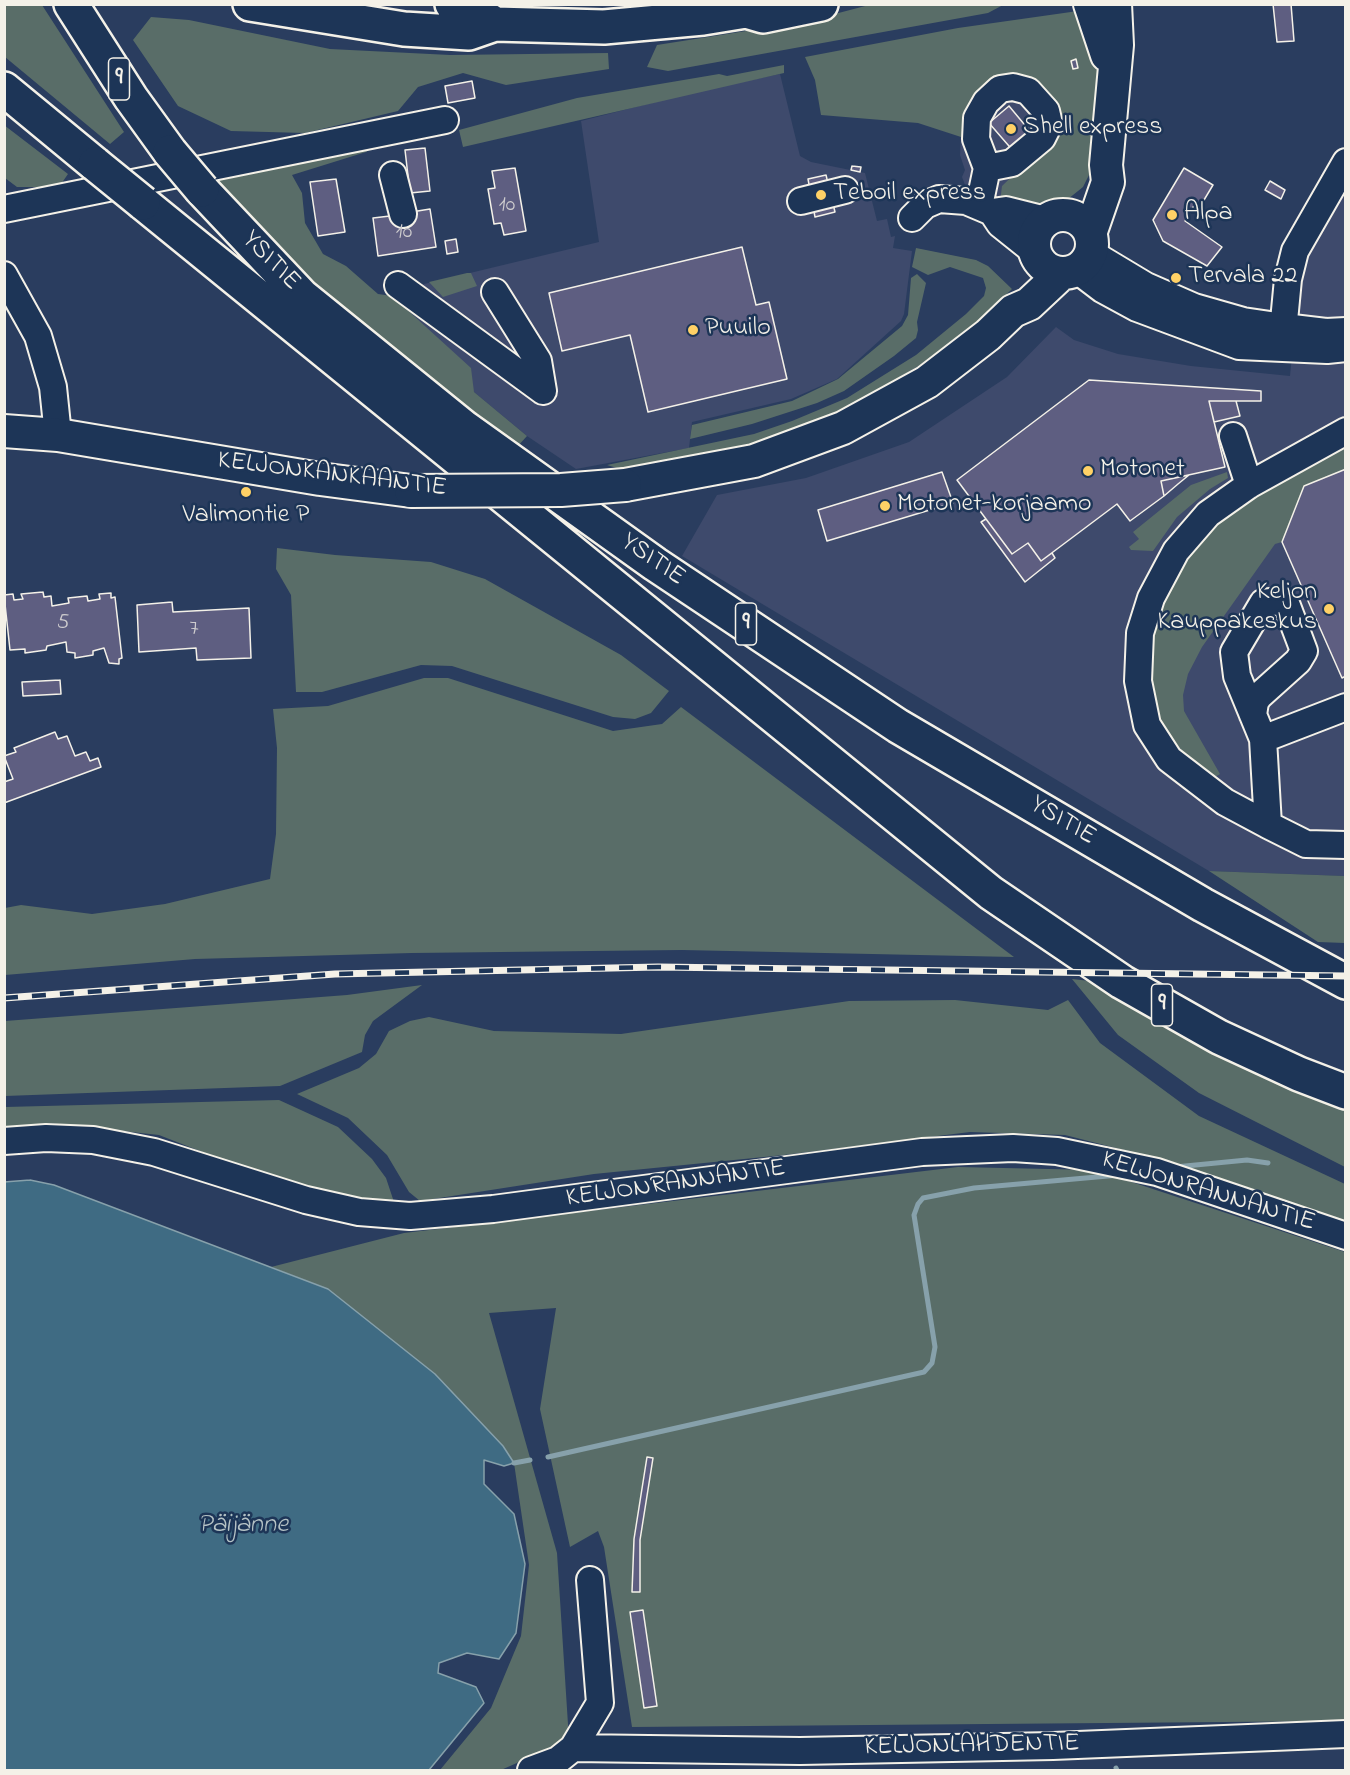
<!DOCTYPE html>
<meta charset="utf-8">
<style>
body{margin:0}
#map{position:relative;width:1350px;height:1775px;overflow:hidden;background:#2a3d5f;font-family:"Indie Flower",sans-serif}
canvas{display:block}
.frame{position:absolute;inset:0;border:6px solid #f4f1e8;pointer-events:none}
</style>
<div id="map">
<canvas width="1350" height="1775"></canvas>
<div class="frame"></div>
</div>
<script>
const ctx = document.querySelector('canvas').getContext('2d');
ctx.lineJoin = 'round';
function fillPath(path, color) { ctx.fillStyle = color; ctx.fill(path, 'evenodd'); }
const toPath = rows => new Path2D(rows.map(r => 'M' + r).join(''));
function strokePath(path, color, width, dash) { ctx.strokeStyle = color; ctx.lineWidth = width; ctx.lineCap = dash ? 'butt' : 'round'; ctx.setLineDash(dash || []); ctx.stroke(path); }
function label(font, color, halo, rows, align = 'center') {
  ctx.font = font + ' "Indie Flower",sans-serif'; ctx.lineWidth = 5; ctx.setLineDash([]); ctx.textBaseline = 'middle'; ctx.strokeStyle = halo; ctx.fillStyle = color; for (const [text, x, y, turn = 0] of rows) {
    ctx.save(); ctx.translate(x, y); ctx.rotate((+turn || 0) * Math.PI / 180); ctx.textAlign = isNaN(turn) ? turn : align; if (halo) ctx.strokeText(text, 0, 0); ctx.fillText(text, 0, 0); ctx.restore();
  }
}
fillPath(toPath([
 [780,74,800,156,811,162,865,173,877,221,887,219,891,237,895,236,893,248,912,251,904,314,901,321,837,379,791,399,692,422,689,448,576,469,527,436,474,392,392,296,395,291,599,242,581,121,698,91],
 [1013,76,1035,80,1049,92,1059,106,1062,128,1000,202,967,190,962,177,965,170,960,155,961,137,974,98,994,78],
 [1345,181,1345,876,1209,871,682,556,717,495,806,478,909,442,1007,377,1056,327,1074,340,1118,354,1191,366,1290,376,1301,260]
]), '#3e4a6c');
fillPath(toPath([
 [4,5,42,5,124,132,110,144,5,57],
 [869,5,1003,5,988,13,668,71,647,67,657,45,765,28,827,16],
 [1085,10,1102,75,1092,169,1083,187,1068,199,1020,206,1000,202,1002,186,1062,128,1059,106,1049,92,1035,80,1013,76,994,78,974,98,961,137,918,123,821,115,815,80,805,57,958,28],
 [151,17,189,20,330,49,450,55,608,53,609,69,506,85,463,73,418,87,398,111,305,133,231,131,178,106,133,40],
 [784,65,784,73,463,147,459,130,577,98,719,74,727,76],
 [4,125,68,174,59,187,17,187,5,178],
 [380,143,366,152,292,175,302,193,305,223,323,254,346,266,378,294,392,296,471,368,474,392,527,436,517,447,408,363,325,292,270,240,213,175],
 [916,248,976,260,988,266,1012,289,977,323,920,365,848,408,823,419,756,443,692,458,620,469,607,465,754,434,792,421,847,398,916,355,966,314,984,296,986,288,983,278,950,267,928,275,912,267],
 [467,273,471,273,477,286,443,297,429,282],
 [917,274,926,283,917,322,918,330,916,338,894,356,844,391,817,403,752,424,690,439,692,425,792,401,838,379,902,326,908,315,911,278],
 [1345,442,1345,469,1282,542,1275,544,1202,647,1188,674,1183,695,1184,711,1220,774,1215,777,1189,759,1162,727,1154,704,1148,673,1155,612,1178,567,1201,535,1231,508],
 [1227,472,1228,478,1210,489,1177,517,1153,551,1131,550,1129,547,1139,539,1133,532,1191,485],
 [277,548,335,555,431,562,485,579,621,655,669,691,651,713,635,719,613,717,452,666,421,665,322,692,296,692,291,595,276,569],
 [424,678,448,678,613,731,662,724,681,707,1014,957,682,950,412,953,195,959,5,975,5,908,21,905,92,914,165,904,270,879,276,834,277,748,273,709,328,706],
 [1209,871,1345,876,1345,943,1318,942],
 [1072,979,1099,982,1317,1098,1345,1108,1345,1167,1199,1093,1118,1035],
 [422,985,373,1021,365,1035,362,1052,280,1086,5,1096,5,1021,347,995],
 [955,1000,1048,1010,1068,1000,1100,1043,1199,1116,1345,1184,1345,1223,1155,1158,1065,1135,970,1132,784,1155,594,1174,420,1201,409,1192,387,1155,348,1118,297,1094,359,1068,376,1054,389,1031,410,1021,429,1017,494,1031,621,1034,849,1001],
 [279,1100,338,1127,372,1159,386,1178,394,1202,351,1200,279,1182,159,1135,48,1123,5,1129,5,1107],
 [958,1167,1095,1170,1345,1252,1345,1721,632,1727,604,1547,598,1531,570,1547,540,1409,556,1308,489,1313,557,1553,569,1740,501,1770,440,1770,491,1708,521,1636,529,1565,514,1463,503,1446,435,1374,328,1289,271,1267,404,1233]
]), '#596d68');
const water = toPath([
 [30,1180,54,1185,328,1289,435,1374,503,1446,514,1463,504,1466,484,1460,484,1484,514,1514,525,1564,516,1633,499,1659,467,1653,439,1663,438,1673,476,1687,484,1703,429,1770,5,1770,4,1182,30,1180]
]);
fillPath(water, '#3f6b83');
strokePath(water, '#87a1ab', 1.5);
strokePath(toPath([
 [1175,1167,1247,1160,1268,1163],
 [548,1457,924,1372,932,1363,935,1347,914,1215,918,1204,923,1198,974,1188,1119,1175],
 [514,1463,530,1460],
 [1116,1768,1117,1770]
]), '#87a1ab', 5);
const building = toPath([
 [1273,4,1291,4,1294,41,1277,42,1273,4],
 [1076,59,1078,68,1073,69,1071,61,1076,59],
 [472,81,475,98,448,103,445,86,472,81],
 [1009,106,1034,136,1015,153,989,123,1009,106],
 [425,148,430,191,410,193,405,150,425,148],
 [852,166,861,167,860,172,851,170,852,166],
 [515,168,526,231,504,235,501,223,494,224,488,189,495,188,492,171,515,168],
 [1184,168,1213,185,1198,210,1193,207,1185,221,1222,247,1207,266,1163,241,1153,220,1184,168],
 [826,175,835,212,815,217,808,179,826,175],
 [336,179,345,232,318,236,310,182,336,179],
 [1270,181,1285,190,1281,199,1265,190,1270,181],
 [389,206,399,214,430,209,436,247,378,256,373,218,390,216,389,206],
 [456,239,458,252,447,254,445,241,456,239],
 [742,247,756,305,769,302,787,379,648,412,630,335,562,351,549,293,742,247],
 [1089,380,1261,391,1261,401,1209,401,1225,467,1161,481,1164,496,1130,521,1117,504,1041,561,1028,543,1012,554,957,480,1089,380],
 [1209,401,1236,401,1240,416,1214,422,1209,401],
 [1346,469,1346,676,1342,678,1282,542,1304,486,1346,469],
 [942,472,953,503,827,541,818,510,942,472],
 [1189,475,1178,484,1164,496,1161,481,1189,475],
 [986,519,1012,554,1028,543,1041,561,1052,553,1055,558,1025,582,981,522,986,519],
 [43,592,44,597,51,596,52,606,69,603,68,598,87,596,88,601,100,599,99,594,111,593,111,598,115,597,122,658,119,659,119,664,109,663,104,648,93,651,93,655,75,658,75,653,67,652,66,642,47,646,46,650,25,653,25,649,10,650,4,595,13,594,14,600,23,599,21,594,43,592],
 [172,602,173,612,249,608,251,658,197,660,196,648,139,652,137,605,172,602],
 [60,680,61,694,23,696,22,682,60,680],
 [55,732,58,739,67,736,75,756,86,752,90,761,98,758,101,767,4,803,4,782,13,779,4,756,16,752,14,748,55,732],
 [647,1457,653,1458,640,1540,640,1592,632,1592,634,1539,647,1457],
 [643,1610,657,1706,644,1708,630,1612,643,1610]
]);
fillPath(building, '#5e5e81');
strokePath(building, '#f4f1e8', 1.5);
const minor = toPath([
 [393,175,403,214],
 [801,201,845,190],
 [979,206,987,168,1012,163,1042,138,1049,124,1046,111,1028,91,1013,87,1000,89,986,102,977,118,976,139,987,168],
 [4,209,445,120],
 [992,212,1006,210,1046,220],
 [912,218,925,205,939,199,966,201,992,212,1000,224,1035,252],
 [1091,253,1146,286,1194,307,1243,321,1284,327,1326,332,1346,331],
 [1077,270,1102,289,1137,308,1239,346,1327,350,1346,348],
 [4,275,38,336,53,387,58,435],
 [398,285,543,391],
 [495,292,538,361,543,391],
 [1282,342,1288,279,1295,251,1346,162],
 [1346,431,1249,485,1208,514,1176,551,1151,598,1140,633,1138,681,1147,725,1169,759,1225,802,1268,825,1306,844,1346,845],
 [1233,436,1249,485],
 [1253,715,1255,702,1259,696,1298,661,1304,651,1287,606,1279,601,1263,603,1234,652,1237,676,1263,739,1268,825],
 [1263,739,1346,707],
 [4,1141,46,1138,93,1140,154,1152,306,1200,359,1212,410,1216,493,1209,922,1152,1013,1148,1057,1151,1157,1172,1346,1236],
 [573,1748,600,1703,590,1580],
 [531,1770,558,1760,573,1748,800,1751,1053,1746,1346,1734]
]);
const major = toPath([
 [1090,4,1107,55],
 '1034 244a29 29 0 1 1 58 0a29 29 0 1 1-58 0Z',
 [1090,234,1108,182,1106,165,1117,45,1115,4],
 [4,431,58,435,320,479,411,491],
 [625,485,754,461,843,428,927,382,988,335,1013,311,1029,304,1061,274]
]);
const highway = toPath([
 [71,4,131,98,170,152],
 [250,4,404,29,469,33,495,24,604,27,703,18,746,11,763,16,821,4],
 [452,4,473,10,495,24],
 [4,89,95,164],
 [202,190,302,296,465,428,655,564,898,726,1203,905,1346,982],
 [143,203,991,893,1122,982,1219,1037,1299,1074,1346,1092]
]);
strokePath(minor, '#f4f1e8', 30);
strokePath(major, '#f4f1e8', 36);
strokePath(highway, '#f4f1e8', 38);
strokePath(minor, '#1d3557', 26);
strokePath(major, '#1d3557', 32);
strokePath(highway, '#1d3557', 33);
const rail = toPath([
 [4,998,335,974,658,967,1346,976]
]);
strokePath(rail, '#f4f1e8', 7);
strokePath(rail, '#1d3557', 4.5, [14]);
const majorBridge = toPath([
 [411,491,561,490,625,485]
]);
const highwayBridge = toPath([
 [170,152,202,190],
 [95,164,143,203]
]);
strokePath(majorBridge, '#f4f1e8', 36, []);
strokePath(highwayBridge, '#f4f1e8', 38, []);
strokePath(majorBridge, '#1d3557', 32);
strokePath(highwayBridge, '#1d3557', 33);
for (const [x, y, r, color] of [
 [1011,129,6,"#ffd166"],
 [821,195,6,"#ffd166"],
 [1172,215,6,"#ffd166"],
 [1176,278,6,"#ffd166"],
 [693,330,6,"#ffd166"],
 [1088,471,6,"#ffd166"],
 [246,492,6,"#ffd166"],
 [885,506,6,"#ffd166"],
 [1329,609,6,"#ffd166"]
]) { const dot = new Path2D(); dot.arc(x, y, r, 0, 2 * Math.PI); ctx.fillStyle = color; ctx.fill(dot); strokePath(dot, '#1d3557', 2); }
label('22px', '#ceccce', null, [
 ["10",507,206],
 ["10",404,233],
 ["5",63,624],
 ["7",194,630]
]);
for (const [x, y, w] of [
 [119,79,21],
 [746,624,21],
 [1162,1005,21]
]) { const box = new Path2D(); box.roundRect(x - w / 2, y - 21, w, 42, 4.5); ctx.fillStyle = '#1d3557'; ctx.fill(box); strokePath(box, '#f4f1e8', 1.5); }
label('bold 24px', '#f4f1e8', null, [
 ["9",119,79],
 ["9",746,624],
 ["9",1162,1005]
]);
label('26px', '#f4f1e8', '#1d3557', [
 ["Shell express",1023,129],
 ["Teboil express",833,195],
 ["Alpa",1184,215],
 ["Tervala 22",1188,278],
 ["Puuilo",705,330],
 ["Motonet",1100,471],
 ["Motonet-korjaamo",897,506],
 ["Valimontie P",246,517,"center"],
 ["Keljon",1317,594,"right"],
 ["Kauppakeskus",1317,624,"right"]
], 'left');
label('26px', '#f4f1e8', '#1d3557', [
 ["YSITIE",270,262,46],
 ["KELJONKANKAANTIE",332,476,7],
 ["YSITIE",652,561,35],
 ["YSITIE",1062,822,31],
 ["KELJONRANNANTIE",676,1185,-8],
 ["KELJONRANNANTIE",1208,1193,17],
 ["KELJONLAHDENTIE",972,1747,-1]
]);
label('italic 27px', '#b5c2c5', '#1d3557', [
 ["Päijänne",243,1527]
]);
</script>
